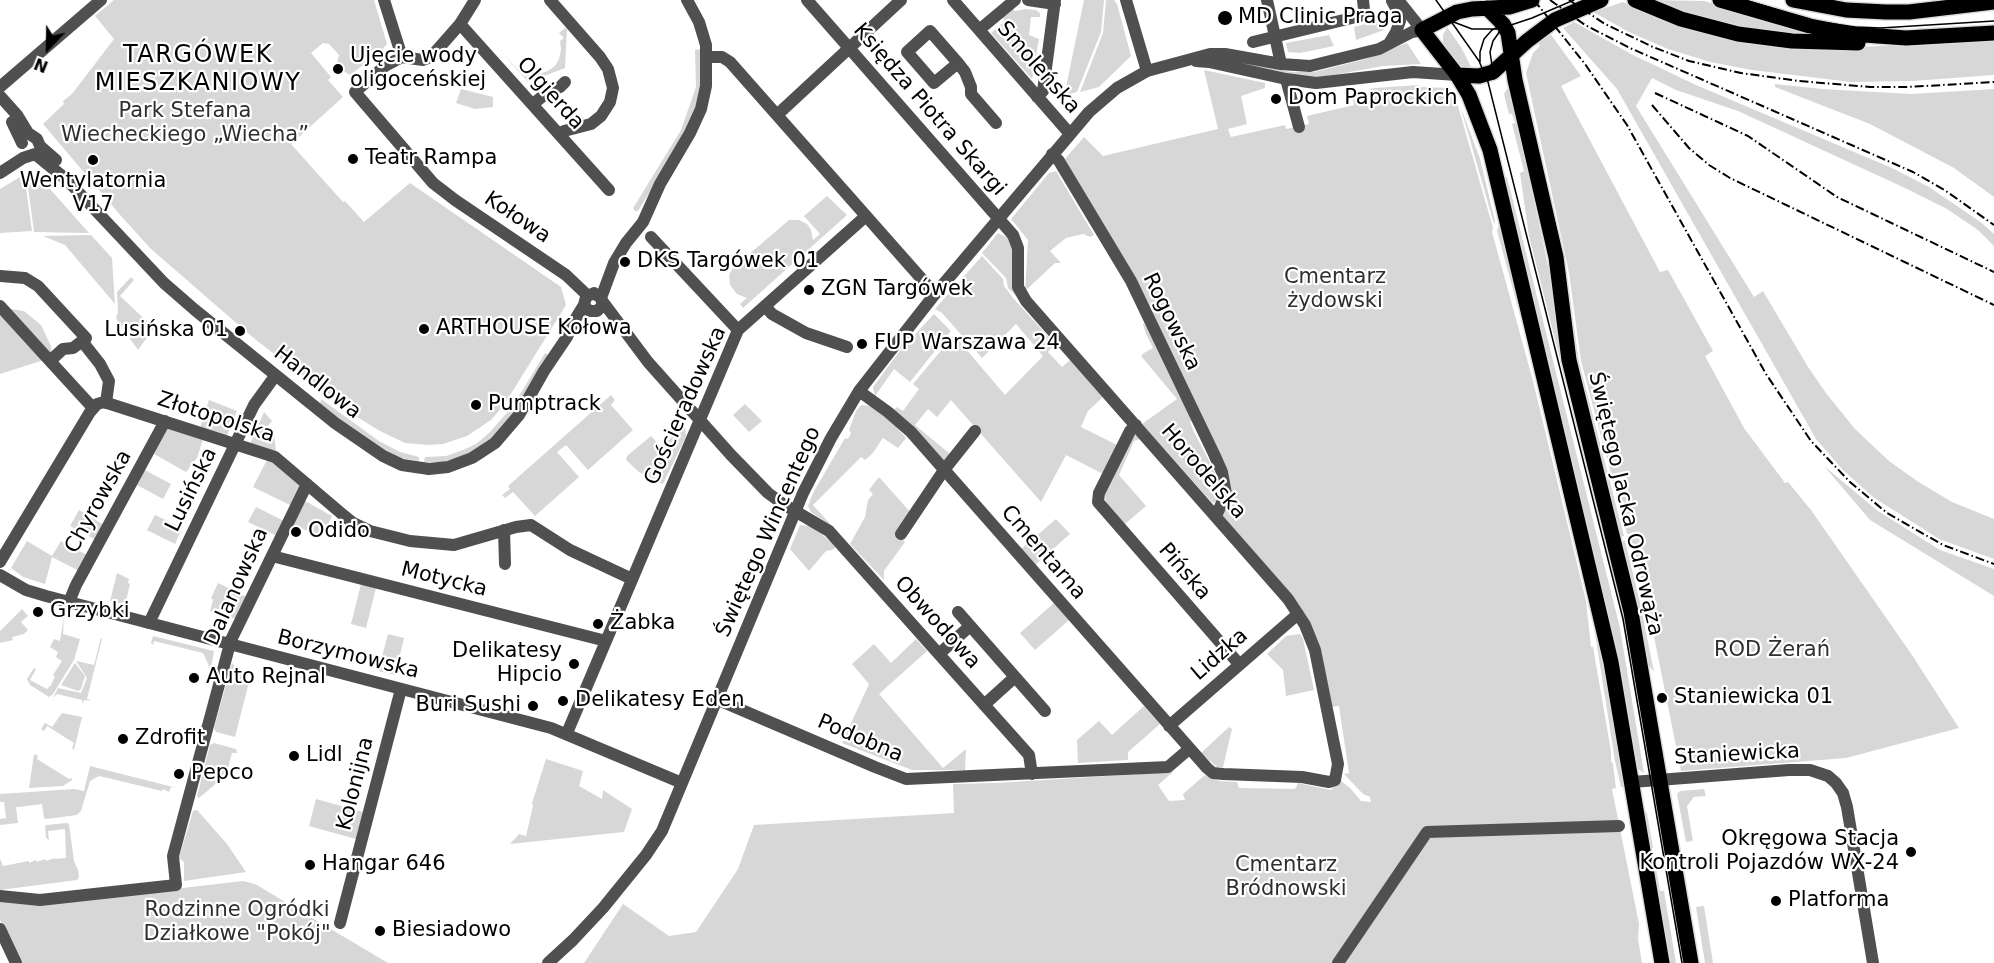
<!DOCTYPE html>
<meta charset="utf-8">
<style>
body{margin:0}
#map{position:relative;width:1994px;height:963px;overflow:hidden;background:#fff;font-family:"DejaVu Sans",sans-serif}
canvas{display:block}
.north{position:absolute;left:18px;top:18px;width:60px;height:60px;-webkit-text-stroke:4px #fff;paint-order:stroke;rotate:202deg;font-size:16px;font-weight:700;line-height:24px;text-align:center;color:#000}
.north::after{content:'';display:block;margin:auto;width:21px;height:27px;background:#000;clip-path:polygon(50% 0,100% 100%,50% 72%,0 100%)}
</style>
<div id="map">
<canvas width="1994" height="963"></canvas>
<div class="north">N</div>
</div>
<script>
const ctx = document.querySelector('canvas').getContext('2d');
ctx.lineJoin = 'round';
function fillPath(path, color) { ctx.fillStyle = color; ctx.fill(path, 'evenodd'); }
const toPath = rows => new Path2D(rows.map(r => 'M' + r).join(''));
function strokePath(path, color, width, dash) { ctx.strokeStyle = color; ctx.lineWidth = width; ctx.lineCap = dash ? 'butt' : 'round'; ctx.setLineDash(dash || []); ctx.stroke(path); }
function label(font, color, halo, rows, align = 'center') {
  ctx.font = font + ' "DejaVu Sans",sans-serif'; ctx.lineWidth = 4.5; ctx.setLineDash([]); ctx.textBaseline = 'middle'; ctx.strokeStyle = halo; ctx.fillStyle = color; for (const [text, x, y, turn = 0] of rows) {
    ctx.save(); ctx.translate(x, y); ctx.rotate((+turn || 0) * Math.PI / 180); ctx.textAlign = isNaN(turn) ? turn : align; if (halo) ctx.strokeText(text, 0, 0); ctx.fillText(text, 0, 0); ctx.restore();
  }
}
fillPath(toPath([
 [114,0,374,0,387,44,378,54,350,75,345,72,343,73,339,70,341,67,337,62,339,55,329,44,323,43,311,53,331,77,328,80,343,97,291,144,343,202,345,201,364,222,410,183,561,287,566,305,504,405,491,420,467,436,443,444,429,445,405,443,378,430,356,416,256,340,151,249,121,216,43,124,64,104,63,101,72,94,114,39,95,16],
 [1084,0,1104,0,1101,32,1077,92,1065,95,1054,93,1051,88,1063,90,1064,87,1066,87],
 [1106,0,1114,0,1117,4,1131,56,1099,87,1080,92,1103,33],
 [1651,0,1704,1,1826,36,1762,32,1676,11],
 [1623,2,1657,17,1860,47,1994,40,1994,75,1913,81,1851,82,1752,70,1710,62,1668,49,1629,32,1593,12],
 [1011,7,1015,11,1026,9,1036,10,1040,13,1040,17,1031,17,1029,35,1039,39,1032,79,991,33,1005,21,1001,16],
 [1381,20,1386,24,1384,30,1356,40,1354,27],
 [1574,22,1631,54,1696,85,1892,168,1929,187,1982,223,1994,234,1994,246,1978,230,1947,209,1905,188,1738,111,1676,90,1652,78,1636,106,1754,297,1763,291,1808,367,1826,393,1855,429,1889,461,1917,481,1952,502,1994,519,1994,559,1939,539,1873,497,1843,470,1816,439,1617,89,1563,28],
 [1447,27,1461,47,1472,69,1458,65,1443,45,1443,35],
 [565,28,567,29,565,68,528,82,499,49,525,77,530,73,539,74,548,71,555,66,559,59,561,49,560,41,564,38,559,33],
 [1549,32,1581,76,1561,86,1660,272,1668,270,1713,351,1705,356,1744,428,1785,483,1788,482,1811,510,1912,655,1959,728,1846,758,1681,771,1646,597,1630,534,1627,534,1581,361,1569,273,1526,73,1533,53,1540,46,1537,42],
 [1329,35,1334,46,1300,53,1288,52,1286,43],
 [1407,43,1421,64,1383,66,1317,78,1299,76,1215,58,1228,58,1291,72,1314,72,1366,59],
 [700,49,703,72,696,110,677,148,638,211,635,211,633,208,635,205,681,130,696,87,695,50],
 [1204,70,1265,83,1265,88,1241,96,1247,124,1228,129,1231,137,1285,125,1286,129,1309,124,1307,116,1354,105,1352,94,1361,91,1362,94,1370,93,1370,89,1375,88,1418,85,1421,87,1449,88,1454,92,1493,228,1492,232,1533,381,1586,601,1591,647,1593,647,1611,751,1611,761,1613,764,1616,788,1612,789,1639,924,1638,939,1642,963,584,963,623,904,669,936,696,932,738,869,754,825,954,813,953,784,996,783,1173,772,1158,785,1169,801,1185,800,1183,794,1205,775,1219,781,1237,782,1239,788,1295,789,1298,783,1331,790,1340,780,1350,788,1361,801,1371,802,1370,797,1363,794,1344,774,1349,773,1339,706,1331,707,1319,652,1224,519,1222,513,1229,486,1065,159,1084,137,1103,156,1218,129],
 [1775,84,1822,89,1911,94,1994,89,1994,197,1954,168,1870,124,1775,87],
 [1510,88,1597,496,1625,618,1529,236,1520,173,1524,171,1512,124,1515,123,1512,114,1509,114,1504,94,1507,89],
 [461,89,493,97,493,107,475,109,456,103],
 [1460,105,1480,159,1495,221,1494,224],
 [1056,171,1094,235,1090,237,1083,234,1066,238,1050,251,1061,263,1055,263,1025,291,1028,240,1011,219,1049,173],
 [31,174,42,180,89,233,34,232,28,187,21,176],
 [20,177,26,188,32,231,0,233,0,189],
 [1507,177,1620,628,1644,773,1638,769,1626,699,1503,178],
 [827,196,847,215,743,308,740,304,747,298,737,294,730,285,729,275,733,268,789,220,799,220,807,224,811,230,813,240,820,234,804,216],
 [1500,221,1596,616,1625,787,1621,787,1615,761,1590,601,1535,370,1497,231],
 [998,233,1006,237,1007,235,1012,241,1014,290,1017,297,1008,288,1006,278,982,253],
 [91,235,112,258,115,304,65,245,43,236],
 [982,256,1003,279,1004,286,1014,299,1055,344,1048,352,1062,367,1070,360,1103,397,1088,411,1081,427,1117,445,1103,474,1066,455,1041,502,951,400,937,417,928,409,915,425,950,454,944,462,914,428,894,410,897,407,903,411,919,389,913,384,954,335,1005,395,1043,356,1016,324,982,358,942,313,935,309],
 [1564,262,1579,362,1624,536,1620,537,1576,363],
 [131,277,134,280,120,296,154,328,138,350,124,330,126,328,125,325,121,327,116,318,118,312,117,292],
 [4,308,24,311,41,325,51,346,52,355],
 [0,309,47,359,0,374],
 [934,314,951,331,910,382,894,369,875,396,873,387,902,348],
 [1144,323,1147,328,1150,327,1194,421,1190,422,1194,432,1221,484,1223,490,1219,501,1213,503,1207,497,1142,424,1177,399,1141,356,1144,353,1153,348,1146,334,1143,324],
 [545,353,549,355,517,409,496,436,478,450,456,459,441,462,424,462,425,457,446,456,463,450,476,444,490,432,513,406],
 [611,395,615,400,611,405,633,430,588,470,566,445,557,452,579,477,535,516,513,492,505,498,502,495,510,489,508,486],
 [321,399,379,441,400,452,419,457,419,461,400,458,388,453,347,426,320,404],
 [209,400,237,411,227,436,200,428],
 [745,404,762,421,749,432,733,415],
 [861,405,870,406,890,420,906,438,898,448,883,438,872,454,865,460,861,457,813,505,832,526,811,512,808,506,813,493,845,438,848,439,851,433,849,430,856,411],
 [264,412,272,421,266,428,274,434,276,451,250,444],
 [685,425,686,436,663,484,639,472,626,460,627,456,651,436,661,447],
 [167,428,203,439,197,458,186,472,154,454],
 [1134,435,1138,436,1140,439,1134,441,1119,475,1146,506,1125,524,1106,502,1105,495,1103,494],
 [267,460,281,466,298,482,300,487,292,506,253,487],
 [1824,466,1878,511,1940,550,1994,569,1994,596,1870,520],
 [145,470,171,484,163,499,137,485],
 [878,478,880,478,911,513,897,534,905,542,884,571,884,580,850,544,865,517,868,500,873,494,869,490],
 [305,501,332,516,322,538,293,524],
 [256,507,284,521,277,536,248,522],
 [79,510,104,525,96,540,70,526],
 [155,515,182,528,175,544,147,530],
 [1056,519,1070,534,1035,565,1021,549],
 [800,525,809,526,816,529,836,547,832,550,826,551,809,571,790,549],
 [27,541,52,556,61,541,87,555,79,571,52,557,45,584,23,577,11,568],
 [1623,541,1625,541,1639,598,1654,672,1646,662,1621,543],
 [117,573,129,579,128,583,130,584,125,605,110,601],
 [218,583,247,597,236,619,210,611,213,600,211,598],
 [361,584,376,588,366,628,351,624],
 [1054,603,1069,620,1035,650,1020,633],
 [22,609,28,616,21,622,28,630,24,634,12,637,13,640,0,643,0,631],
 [64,616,63,634,80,639,74,660,53,694,49,697,30,685,27,679,34,668,36,669,30,680,47,689,51,685,55,677,53,675,62,661,56,657,58,652,50,647,54,639,60,641],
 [388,634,404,638,395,675,378,671],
 [1300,634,1303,639,1314,690,1286,696,1283,670,1267,654,1286,636],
 [153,636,214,651,211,668,207,678,210,668,203,653,154,641,153,645,151,643],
 [101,638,102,639,87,699,92,701,84,700,83,705,82,700,57,694,53,698,58,688,81,693,87,678,76,661,94,665],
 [916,639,927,651,879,694,943,768,966,749,965,770,912,770,842,743,869,684,852,664,874,644,891,663],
 [75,663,85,676,81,689,78,691,61,685],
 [232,663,249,682,235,737,216,732,214,728],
 [1144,706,1160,724,1128,752,1128,760,1078,763,1077,740,1099,721,1112,735],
 [62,713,82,717,74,750,72,748,74,743,47,726,44,731,41,729,45,723,52,727],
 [1229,727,1232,729,1223,767,1217,767,1201,753],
 [214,743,236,749,237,753,232,753,226,775,199,798,197,796,210,745],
 [34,754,38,756,37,759,69,779,72,778,72,780,63,786,29,788],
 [546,759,583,771,579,786,602,799,603,790,632,809,624,832,510,844,519,834,526,836,533,806,532,803],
 [90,766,177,788,171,787,169,792,163,789,162,791,99,776,90,781,81,811,77,815,46,819,44,818,42,804,19,807,16,807,18,823,0,825,0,819,6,818,4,802,0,802,0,794,74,789,84,791],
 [1704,789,1706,796,1694,797,1687,806,1693,841,1686,842,1677,794,1680,791],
 [316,799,363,812,356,839,309,826],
 [1642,809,1647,813,1653,848,1650,848,1651,856,1654,857,1660,891,1664,891,1676,963,1667,963],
 [197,810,227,844,246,872,184,881,184,862,179,858,193,811],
 [67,823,69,824,74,861,78,870,79,877,77,880,0,890,0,859,3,866,29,861,29,863,36,860,37,862,45,859,46,861,55,858,55,859,66,858,65,829,48,831,49,840,46,838,45,827,46,825],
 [243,881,255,884,388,963,21,963,0,920,0,900,104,897],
 [1704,906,1713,963,1705,963,1696,907]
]), '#d7d7d7');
const major = toPath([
 [1532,0,1509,7,1472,9,1457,12,1422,30,1457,75,1469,95,1490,150,1611,662,1662,963],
 [1635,0,1681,19,1738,34,1792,41,1858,43],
 [1720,0,1810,26,1851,34,1906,38,1994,33],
 [1793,0,1846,10,1886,12,1909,12,1994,2],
 [1487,8,1503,24,1508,33,1515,80,1556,257,1569,360,1631,612,1691,963],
 [1457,75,1479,76,1493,72,1527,41,1555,20,1601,0]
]);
strokePath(major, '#dbdbdb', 18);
strokePath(toPath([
 [384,0,402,57],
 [475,0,460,24,431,57,423,60,402,57,385,66,355,92,433,183,455,200,566,275,587,295],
 [550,0,600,57,608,69,613,88,610,102,601,116,591,124,564,131,560,134],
 [807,0,1013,235,1018,248,1018,287,1026,301,1288,599,1305,625,1315,650,1338,764,1335,780,1329,782,1302,777,1223,774,1213,773,1207,768,911,432,888,412,859,391],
 [953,0,1070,134],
 [1028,0,1055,4],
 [1126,0,1147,71],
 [1267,0,1281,64],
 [460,24,609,190],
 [979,30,1015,0],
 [1253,42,1360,16,1364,10,1363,0],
 [1390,42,1396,32,1400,21,1398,12,1392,1],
 [707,57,722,57,730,62,935,294],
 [1196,61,1209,62,1286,79,1316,83,1413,72,1457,75],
 [958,63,934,83,907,52,930,31,958,63,965,72,971,87,971,94,996,123],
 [1286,79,1299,127],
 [0,87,101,0],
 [0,96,17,115,28,133,37,139,40,146,56,160],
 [1037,97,1043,91,1055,0],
 [533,104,548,92,560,87,565,82],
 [777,115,901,0],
 [12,122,22,143],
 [35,154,67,180,164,283,195,310,335,423,383,456,402,465,429,469,448,467,472,458,495,443,519,415,544,371,567,337,573,323,584,305,586,297,594,293,602,299,602,306,597,311,589,311,584,305],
 [1052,154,1059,161,1131,281,1214,454,1222,472,1226,494,1216,516],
 [0,173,23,158,35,154],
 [651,237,738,330],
 [0,276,25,278,38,286,86,338,73,348,63,349,50,361,93,408],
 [601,298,614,263,626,243,643,222,660,184,690,133,701,109,706,86,706,45,699,22,687,0],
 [603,302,648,362,731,455,768,493,783,504,829,531,1029,755,1032,774],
 [0,306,50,361],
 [765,306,772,314,806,333,847,347],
 [85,345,100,364,109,381,106,403],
 [1136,425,1130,431,1099,493,1098,502,1239,664],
 [504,530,505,564],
 [901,534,944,470,975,431],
 [272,556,606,641],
 [0,562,90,412,97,404,104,402,275,457,342,514,353,523,370,531,410,541,454,545,516,527,531,525,570,550,632,579],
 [0,575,26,590,46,596,551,728,682,783],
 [69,602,76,585,165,421],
 [958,612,1045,711],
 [149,623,254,405,275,376],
 [939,654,970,626],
 [716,699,875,767,906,779,1168,767,1189,749],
 [984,705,1015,677],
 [1169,726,1298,614],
 [567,733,738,330,866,216],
 [1632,782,1789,770,1810,770,1828,776,1836,783,1843,793,1847,807,1873,963],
 [0,896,40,900,176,885,173,856,231,640,307,484],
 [340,923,401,689],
 [0,929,16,963],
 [548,963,573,940,603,908,646,855,662,831,803,493,831,438,859,391,935,294,1089,112,1117,88,1147,71,1210,54,1225,54,1281,64,1310,66,1379,49,1412,32,1422,30,1398,0],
 [1338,963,1427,832,1619,826]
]), '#505050', 12);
strokePath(major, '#000', 15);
strokePath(toPath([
 [1436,0,1479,61,1488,82,1623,619,1682,963],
 [1745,0,1814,21,1855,27,1880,28,1994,21],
 [1451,21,1472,29,1499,29,1532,18,1574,0],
 [1480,62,1480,52,1484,39,1492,30,1508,22],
 [1494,79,1490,52,1493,41,1500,31]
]), '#000', 1.5);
strokePath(toPath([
 [1534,0,1585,64,1627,125,1766,374,1811,441,1850,482,1887,513,1943,545,1994,564],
 [1550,0,1585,25,1630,48,1913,172,1946,191,1994,225],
 [1569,0,1605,24,1653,47,1689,61,1741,73,1799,81,1870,87,1908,87,1994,82],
 [1655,93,1748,136,1837,197,1994,272],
 [1652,105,1689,148,1709,165,1730,178,1994,305]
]), '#000', 2, [9, 3, 1.5, 3]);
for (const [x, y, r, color] of [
 [1225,18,8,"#000"],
 [338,69,6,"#000"],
 [1276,99,6,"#000"],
 [353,159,6,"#000"],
 [93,160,6,"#000"],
 [625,262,6,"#000"],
 [809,290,6,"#000"],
 [424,329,6,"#000"],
 [240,331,6,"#000"],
 [862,344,6,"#000"],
 [476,405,6,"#000"],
 [296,532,6,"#000"],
 [38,612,6,"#000"],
 [598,624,6,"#000"],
 [574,664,6,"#000"],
 [194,678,6,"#000"],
 [1662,698,6,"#000"],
 [563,701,6,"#000"],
 [533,706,6,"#000"],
 [123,739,6,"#000"],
 [294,756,6,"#000"],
 [179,774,6,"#000"],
 [1911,852,6,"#000"],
 [310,865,6,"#000"],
 [1776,901,6,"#000"],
 [380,931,6,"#000"]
]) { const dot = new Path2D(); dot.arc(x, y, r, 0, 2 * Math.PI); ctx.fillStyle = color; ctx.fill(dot); strokePath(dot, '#fff', 2); }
label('21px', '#000', '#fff', [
 ["MD Clinic Praga",1238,18],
 ["Ujęcie wody",350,57],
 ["oligoceńskiej",350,81],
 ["Dom Paprockich",1288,99],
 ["Teatr Rampa",365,159],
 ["Wentylatornia",93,182,"center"],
 ["V17",93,206,"center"],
 ["DKS Targówek 01",637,262],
 ["ZGN Targówek",821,290],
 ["ARTHOUSE Kołowa",436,329],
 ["Lusińska 01",228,331,"right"],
 ["FUP Warszawa 24",874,344],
 ["Pumptrack",488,405],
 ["Odido",308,532],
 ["Grzybki",50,612],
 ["Żabka",610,624],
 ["Delikatesy",562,652,"right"],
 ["Hipcio",562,676,"right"],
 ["Auto Rejnal",206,678],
 ["Staniewicka 01",1674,698],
 ["Delikatesy Eden",575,701],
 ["Buri Sushi",521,706,"right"],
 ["Zdrofit",135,739],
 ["Lidl",306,756],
 ["Pepco",191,774],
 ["Okręgowa Stacja",1899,840,"right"],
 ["Kontroli Pojazdów WX-24",1899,864,"right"],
 ["Hangar 646",322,865],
 ["Platforma",1788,901],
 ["Biesiadowo",392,931]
], 'left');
label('21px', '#000', '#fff', [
 ["Smoleńska",1038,68,49],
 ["Olgierda",550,94,48],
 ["Księdza Piotra Skargi",929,110,49],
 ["Kołowa",517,218,34],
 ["Rogowska",1171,322,64],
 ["Handlowa",317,383,38],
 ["Gościeradowska",686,406,-66],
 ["Złotopolska",216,418,18],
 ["Horodelska",1203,472,49],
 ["Lusińska",192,490,-64],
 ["Chyrowska",99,502,-61],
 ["Świętego Jacka Odrowąża",1625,504,77],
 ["Świętego Wincentego",769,532,-66],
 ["Cmentarna",1043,553,49],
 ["Pińska",1184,572,49],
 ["Motycka",444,580,14],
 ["Dalanowska",237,587,-66],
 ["Obwodowa",937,623,48],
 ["Borzymowska",348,655,14],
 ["Lidzka",1220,655,-41],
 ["Podobna",860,739,23],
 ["Staniewicka",1737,755,-3],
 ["Kolonijna",356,784,-76]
]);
label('21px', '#2e2e2e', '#fff', [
 ["Park Stefana",185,112],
 ["Wiecheckiego „Wiecha”",185,136],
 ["Cmentarz",1335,278],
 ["żydowski",1335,302],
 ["ROD Żerań",1772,651],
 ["Cmentarz",1286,866],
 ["Bródnowski",1286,890],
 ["Rodzinne Ogródki",237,911],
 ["Działkowe \"Pokój\"",237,935]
]);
ctx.letterSpacing = '1.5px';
label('24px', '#000', '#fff', [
 ["TARGÓWEK",198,56],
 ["MIESZKANIOWY",198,84]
]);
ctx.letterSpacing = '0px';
</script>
